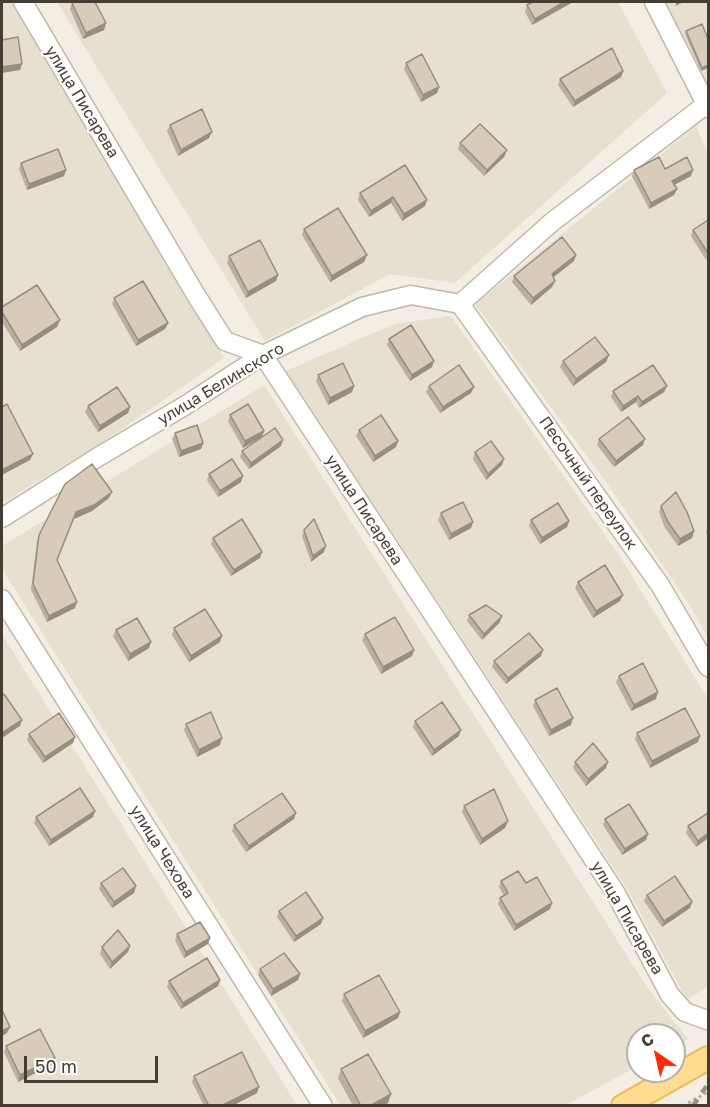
<!DOCTYPE html>
<meta charset="utf-8">
<style>
body{margin:0}
#map{position:relative;width:710px;height:1107px;overflow:hidden;background:#f3ede3;font-family:"Golos Text",sans-serif}
canvas{display:block}
.frame{position:absolute;inset:0;border:3px solid #453d33;pointer-events:none}
.north{position:absolute;left:626px;top:1023px;width:60px;height:60px;box-sizing:border-box;background:#fff;border:2px solid #b5b1ad;border-radius:50%;rotate:326deg;font-size:16px;font-weight:700;line-height:24px;text-align:center;color:#453d33}
.north::after{content:'';display:block;margin:auto;width:21px;height:27px;background:#ff2a0d;clip-path:polygon(50% 0,100% 100%,50% 72%,0 100%)}
.scale{position:absolute;left:24px;top:1056px;width:134px;height:27px;box-sizing:border-box;border:3px solid #453d33;border-top:0;padding-left:8px;font-size:18px;line-height:21px;white-space:nowrap;color:#453d33;-webkit-text-stroke:4px #fff;paint-order:stroke}
</style>
<div id="map">
<canvas width="710" height="1107"></canvas>
<div class="frame"></div>
<div class="north">С</div>
<div class="scale">50 m</div>
</div>
<script>
const ctx = document.querySelector('canvas').getContext('2d');
ctx.lineJoin = 'round';
function fillPath(path, color) { ctx.fillStyle = color; ctx.fill(path, 'evenodd'); }
const toPath = rows => new Path2D(rows.map(r => 'M' + r).join(''));
function strokePath(path, color, width, dash) { ctx.strokeStyle = color; ctx.lineWidth = width; ctx.lineCap = dash ? 'butt' : 'round'; ctx.setLineDash(dash || []); ctx.stroke(path); }
function label(font, color, halo, rows, align = 'center') {
  ctx.font = font + ' "Golos Text",sans-serif'; ctx.lineWidth = 4.5; ctx.setLineDash([]); ctx.textBaseline = 'middle'; ctx.strokeStyle = halo; ctx.fillStyle = color; for (const [text, x, y, turn = 0] of rows) {
    ctx.save(); ctx.translate(x, y); ctx.rotate((+turn || 0) * Math.PI / 180); ctx.textAlign = isNaN(turn) ? turn : align; if (halo) ctx.strokeText(text, 0, 0); ctx.fillText(text, 0, 0); ctx.restore();
  }
}
fillPath(toPath([
 [2,2,12,2,224,358,103,442,2,503],
 [57,2,618,2,667,93,455,283,390,274,265,341],
 [663,2,708,2,707,86],
 [696,126,708,154,708,638,691,607,606,482,475,304],
 [451,316,619,555,708,699,708,986,687,1000,626,887,286,371,394,324],
 [264,385,647,987,688,1039,674,1047,674,1035,638,1035,638,1066,566,1105,343,1105,339,1103,2,569,2,546],
 [2,634,297,1105,2,1105]
]), '#e7dfd0');
const minor = toPath([
 [23,2,196,295,225,341,263,355,615,892,670,995,685,1012,707,1020],
 [654,2,708,108],
 [460,304,660,585,708,667],
 [2,518,98,457,186,405,263,355,362,307,411,295,460,304,552,222,708,103],
 [2,599,323,1106]
]);
const major = toPath([
 [623,1106,708,1058]
]);
strokePath(minor, '#c1b8a8', 21);
strokePath(major, '#ebba59', 26);
strokePath(toPath([
 [683,1106,708,1092]
]), '#c1b095', 3, [3, 3]);
strokePath(minor, '#fff', 18);
strokePath(major, '#ffdc8f', 22);
strokePath(toPath([
 [693,1106,708,1084]
]), '#949494', 4.5, [8, 8]);
fillPath(toPath([
 [533,2,573,2,532,25,525,12,527,5],
 [72,3,106,23,104,30,83,39,70,9],
 [686,31,708,39,708,68,701,71,685,34],
 [406,63,439,87,437,93,421,102,404,69],
 [623,71,621,77,573,107,558,85,560,79],
 [170,125,209,138,178,156,167,131],
 [460,143,507,150,504,157,484,176,458,149],
 [21,163,64,176,27,190,19,169],
 [405,165,425,206,402,221,391,203,369,217,358,200,360,193],
 [665,169,691,176,674,185,677,189,674,195,649,209,632,176,634,170],
 [708,220,708,258,706,260,691,236,693,230],
 [304,229,367,255,364,262,330,282,302,235],
 [576,255,574,261,553,277,555,281,552,287,531,305,512,282,514,276],
 [229,256,278,275,276,281,246,298,227,263],
 [114,298,165,329,136,346,112,304],
 [2,307,57,327,20,351,2,322],
 [389,339,432,367,410,381,387,345],
 [609,355,606,362,573,386,560,367,563,361],
 [318,375,354,386,352,392,328,405,316,381],
 [429,386,471,393,440,413,426,392],
 [667,386,664,392,639,408,636,402,621,412,611,397,613,391],
 [88,406,130,407,128,413,98,432,85,412],
 [230,415,264,431,262,437,243,448,228,421],
 [359,430,396,447,373,462,356,436],
 [175,433,203,443,201,449,179,457,172,439],
 [599,439,643,445,614,467,597,445],
 [281,446,249,469,240,457,242,451],
 [475,452,502,465,486,480,473,459],
 [209,474,241,482,218,497,207,480],
 [109,498,92,511,74,519,57,561,75,608,47,622,31,590,37,541,39,535],
 [661,506,694,531,692,538,678,546,665,528,659,512],
 [441,513,473,522,471,528,449,540,438,520],
 [531,520,569,521,567,527,540,544,529,526],
 [708,525,708,535,706,532],
 [304,530,324,552,311,562,302,536],
 [213,538,260,558,231,576,211,544],
 [578,582,620,601,593,618,575,588],
 [469,615,500,622,482,640,467,621],
 [174,628,220,642,189,662,172,635],
 [116,630,151,642,149,648,128,661,113,636],
 [365,634,412,656,381,674,362,640],
 [541,656,506,684,492,667,494,661],
 [619,676,656,699,631,711,616,682],
 [535,700,571,725,549,736,533,706],
 [415,721,459,736,432,756,413,727],
 [186,724,220,745,197,757,184,730],
 [637,733,698,742,650,768,635,739],
 [29,734,75,737,73,743,43,763,27,740],
 [575,762,606,768,586,786,573,768],
 [464,806,505,828,480,845,462,812],
 [95,811,93,817,49,846,34,823,36,817],
 [296,813,294,819,246,852,232,831,234,825],
 [708,813,708,838,696,847,686,833,688,826],
 [605,819,648,834,646,840,622,855,603,825],
 [501,881,526,883,552,903,550,909,514,931,498,904,500,898,504,896,499,887],
 [101,883,136,886,134,893,112,908,99,889],
 [647,895,692,902,690,908,662,927,644,901],
 [279,911,323,918,321,924,294,942,277,917],
 [177,934,208,944,184,958,175,940],
 [102,947,128,952,110,969,100,954],
 [260,969,300,974,298,980,271,996,258,975],
 [220,980,218,986,181,1009,167,987,169,981],
 [344,994,400,1012,398,1018,363,1038,342,1001],
 [6,1046,53,1064,18,1082,4,1052],
 [341,1069,388,1103,384,1106,353,1106,338,1078],
 [194,1076,257,1093,232,1106,204,1106,192,1082]
]), '#baafa0');
fillPath(toPath([
 [564,2,573,2,532,25,535,19],
 [677,2,684,2,675,6],
 [106,23,104,30,83,39,86,33],
 [22,64,20,70,2,73,2,67],
 [708,65,708,68,701,71,702,68],
 [623,71,621,77,573,107,575,101],
 [439,87,437,93,421,102,423,95],
 [212,132,209,138,178,156,181,150],
 [507,150,504,157,484,176,487,170],
 [66,170,64,176,27,190,29,184],
 [693,170,691,176,670,187,672,181],
 [677,189,674,195,649,209,651,203],
 [393,197,391,203,369,217,371,211],
 [427,200,425,206,402,221,404,214],
 [367,255,364,262,330,282,332,276],
 [576,255,574,261,550,280,552,274],
 [278,275,276,281,246,298,248,292],
 [555,281,552,287,531,305,533,298],
 [60,320,57,327,20,351,22,345],
 [168,323,165,329,136,346,138,340],
 [609,355,606,362,573,386,576,379],
 [434,361,432,367,410,381,412,375],
 [354,386,352,392,328,405,330,398],
 [667,386,664,392,639,408,642,402],
 [474,387,471,393,440,413,443,407],
 [638,396,636,402,621,412,623,406],
 [130,407,128,413,98,432,100,426],
 [264,431,262,437,243,448,245,441],
 [645,439,643,445,614,467,616,461],
 [283,440,281,446,249,469,251,463],
 [398,441,396,447,373,462,375,456],
 [203,443,201,449,179,457,181,451],
 [33,454,30,460,2,475,2,470],
 [504,459,502,465,486,480,488,474],
 [243,476,241,482,218,497,220,491],
 [112,492,109,498,92,511,74,519,76,512],
 [569,521,567,527,540,544,542,538],
 [473,522,471,528,449,540,451,534],
 [694,531,692,538,678,546,680,539],
 [326,546,324,552,311,562,313,556],
 [262,552,260,558,231,576,234,570],
 [623,595,620,601,593,618,596,611],
 [77,602,75,608,47,622,49,616],
 [502,616,500,622,482,640,484,634],
 [222,636,220,642,189,662,191,656],
 [151,642,149,648,128,661,130,654],
 [414,650,412,656,381,674,383,667],
 [543,650,541,656,506,684,508,678],
 [658,692,656,699,631,711,634,705],
 [573,718,571,725,549,736,551,730],
 [22,720,20,726,2,738,2,733],
 [461,730,459,736,432,756,434,750],
 [700,736,698,742,650,768,652,761],
 [75,737,73,743,43,763,45,757],
 [222,738,220,745,197,757,199,750],
 [608,762,606,768,586,786,588,779],
 [95,811,93,817,49,846,51,840],
 [296,813,294,819,246,852,249,846],
 [508,821,505,828,480,845,482,839],
 [708,833,708,838,696,847,698,841],
 [648,834,646,840,622,855,625,849],
 [136,886,134,893,112,908,114,902],
 [692,902,690,908,662,927,664,921],
 [552,903,550,909,514,931,516,925],
 [323,918,321,924,294,942,296,936],
 [210,938,208,944,184,958,186,952],
 [130,946,128,952,110,969,112,962],
 [300,974,298,980,271,996,273,989],
 [220,980,218,986,181,1009,183,1003],
 [400,1012,398,1018,363,1038,365,1031],
 [10,1027,7,1033,2,1036,2,1031],
 [55,1058,53,1064,18,1082,20,1075],
 [259,1087,257,1093,232,1106,221,1106],
 [391,1094,388,1103,384,1106,370,1106]
]), '#978e82');
const building = toPath([
 [75,2,95,2,106,23,86,33,72,3,75,2],
 [533,2,564,2,535,19,527,5,533,2],
 [702,24,708,39,708,65,702,68,686,31,702,24],
 [18,37,22,64,2,67,2,40,18,37],
 [612,48,623,71,575,101,560,79,612,48],
 [422,54,439,87,423,95,406,63,422,54],
 [202,109,212,132,181,150,170,125,202,109],
 [480,124,507,150,487,170,460,143,480,124],
 [58,149,66,170,29,184,21,163,58,149],
 [659,157,665,169,687,157,693,170,672,181,677,189,651,203,634,170,659,157],
 [405,165,427,200,404,214,393,197,371,211,360,193,405,165],
 [338,208,367,255,332,276,304,229,338,208],
 [708,220,708,253,693,230,708,220],
 [562,237,576,255,552,274,555,281,533,298,514,276,562,237],
 [260,240,278,275,248,292,229,256,260,240],
 [143,281,168,323,138,340,114,298,143,281],
 [37,285,60,320,22,345,2,312,2,307,37,285],
 [411,325,434,361,412,375,389,339,411,325],
 [595,337,609,355,576,379,563,361,595,337],
 [343,363,354,386,330,398,318,375,343,363],
 [459,365,474,387,443,407,429,386,459,365],
 [653,365,667,386,642,402,638,396,623,406,613,391,653,365],
 [117,387,130,407,100,426,88,406,117,387],
 [7,404,33,454,2,470,2,407,7,404],
 [248,404,264,431,245,441,230,415,248,404],
 [381,415,398,441,375,456,359,430,381,415],
 [628,417,645,439,616,461,599,439,628,417],
 [197,425,203,443,181,451,175,433,197,425],
 [275,428,283,440,251,463,242,451,275,428],
 [491,441,504,459,488,474,475,452,491,441],
 [232,459,243,476,220,491,209,474,232,459],
 [92,464,112,492,94,505,76,512,57,560,77,602,49,616,33,584,39,535,65,484,92,464],
 [676,492,687,512,694,531,680,539,668,522,661,506,676,492],
 [463,502,473,522,451,534,441,513,463,502],
 [558,503,569,521,542,538,531,520,558,503],
 [242,519,262,552,234,570,213,538,242,519],
 [314,519,326,546,313,556,304,530,314,519],
 [605,565,623,595,596,611,578,582,605,565],
 [486,605,502,616,484,634,469,615,486,605],
 [205,609,222,636,191,656,174,628,205,609],
 [395,617,414,650,383,667,365,634,395,617],
 [137,618,151,642,130,654,116,630,137,618],
 [529,633,543,650,508,678,494,661,529,633],
 [643,663,658,692,634,705,619,676,643,663],
 [557,688,573,718,551,730,535,700,557,688],
 [4,694,22,720,2,733,2,696,4,694],
 [442,702,461,730,434,750,415,721,442,702],
 [685,708,700,736,652,761,637,733,685,708],
 [211,712,222,738,199,750,186,724,211,712],
 [59,713,75,737,45,757,29,734,59,713],
 [593,743,608,762,588,779,575,762,593,743],
 [80,788,95,811,51,840,36,817,80,788],
 [494,789,508,821,482,839,464,806,494,789],
 [282,793,296,813,249,846,234,825,282,793],
 [629,804,648,834,625,849,605,819,629,804],
 [708,813,708,833,698,841,688,826,708,813],
 [123,868,136,886,114,902,101,883,123,868],
 [518,871,526,883,537,877,552,903,516,925,500,898,508,893,501,881,518,871],
 [675,876,692,902,664,921,647,895,675,876],
 [306,892,323,918,296,936,279,911,306,892],
 [200,922,210,938,186,952,177,934,200,922],
 [118,930,130,946,112,962,102,947,118,930],
 [284,953,300,974,273,989,260,969,284,953],
 [207,958,220,980,183,1003,169,981,207,958],
 [379,975,400,1012,365,1031,344,994,379,975],
 [2,1010,10,1027,2,1031,2,1010],
 [40,1029,55,1058,20,1075,6,1046,40,1029],
 [242,1052,259,1087,221,1106,209,1106,194,1076,242,1052],
 [368,1054,391,1094,370,1106,361,1106,341,1069,368,1054]
]);
fillPath(building, '#d8cbba');
strokePath(building, '#978e82', 1.5);
label('16px', '#453d33', '#fff', [
 ["улица Писарева",82,102,59],
 ["улица Белинского",221,384,-31],
 ["Песочный переулок",588,483,55],
 ["улица Писарева",364,510,57],
 ["улица Чехова",162,852,58],
 ["улица Писарева",627,918,60]
]);
</script>
